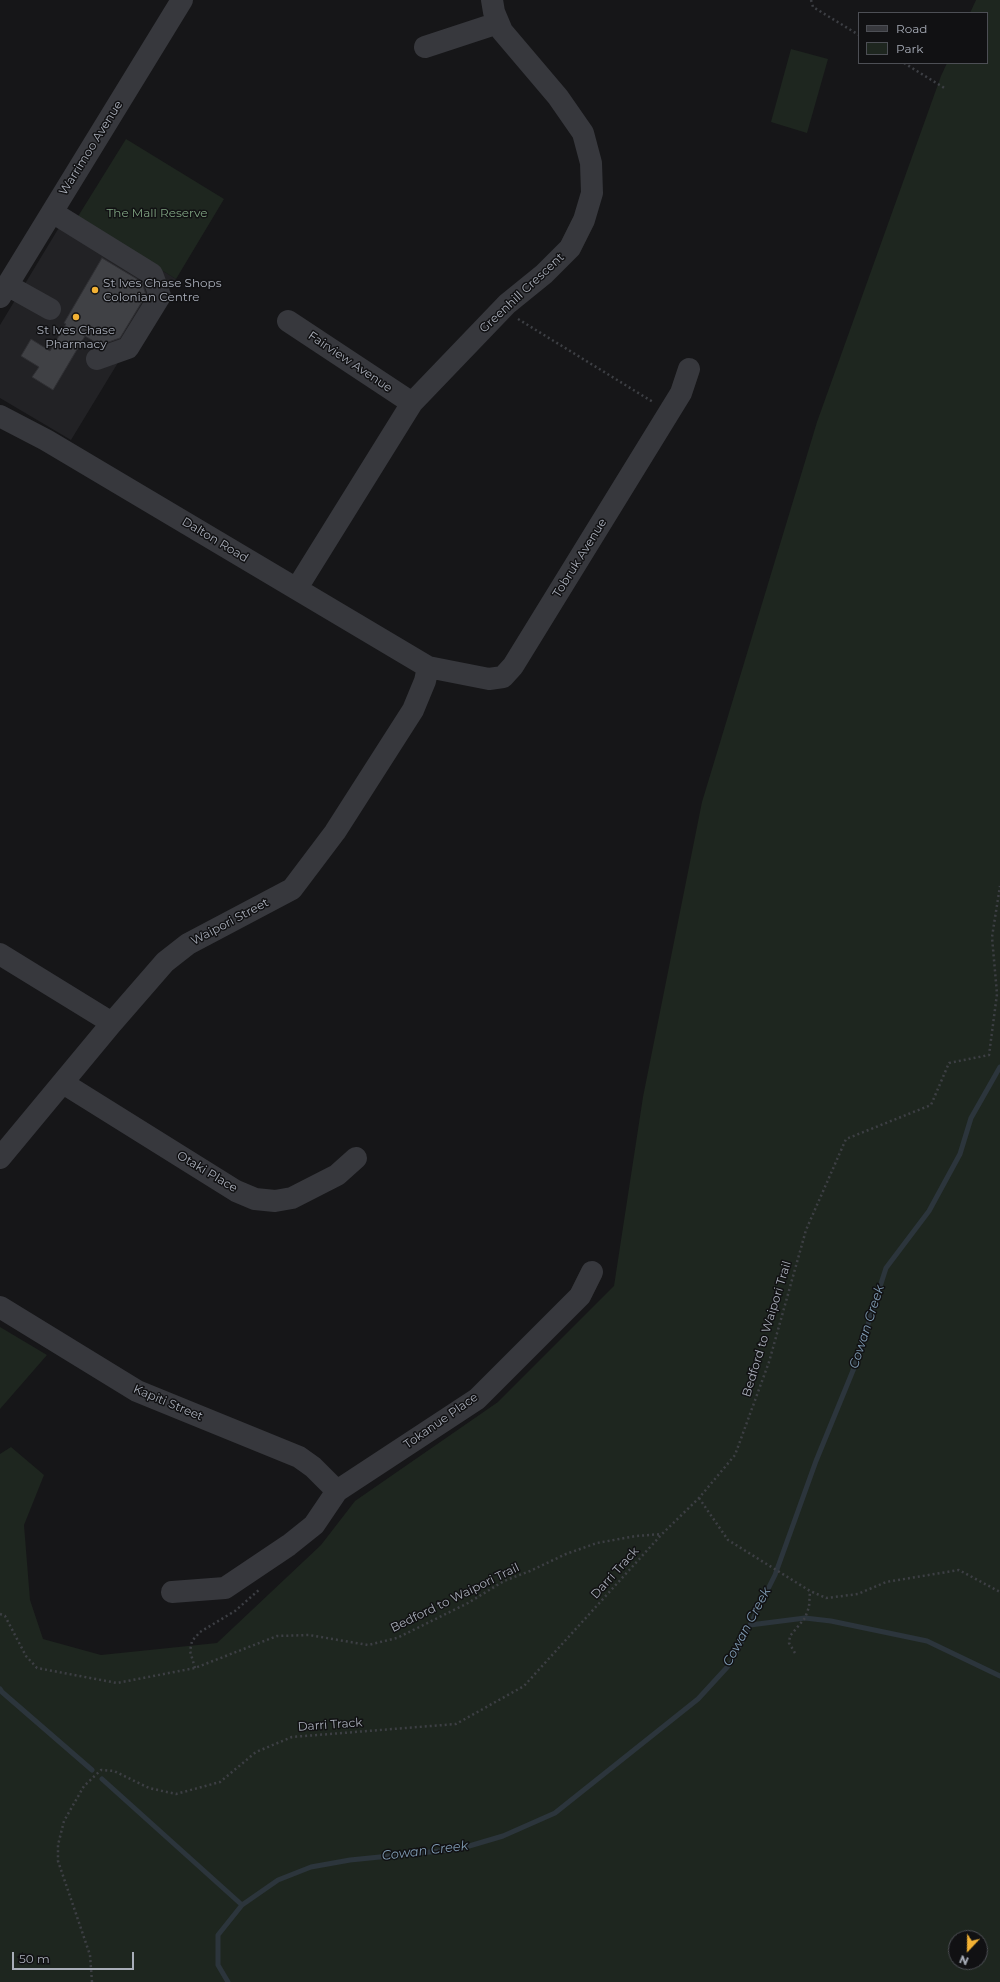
<!DOCTYPE html>
<style>
body{margin:0}
#map{position:relative;width:1000px;height:1982px;overflow:hidden;background:#161618;font-family:Montserrat,sans-serif}
canvas{display:block}
.legend{position:absolute;left:858px;top:12px;width:130px;height:52px;box-sizing:border-box;background:#111113;border:1px solid #4d4f55;margin:0;padding:5px 7px;list-style:none;font-size:12px;color:#a8adb8}
.legend li{display:flex;align-items:center;gap:8px;height:20px}
.legend b{width:20px;border:1px solid #4d4f55}
.north{position:absolute;left:948px;top:1930px;width:40px;height:40px;box-sizing:border-box;background:#111113;border:1px solid #4d4f55;border-radius:50%;rotate:202deg;font-size:11px;font-weight:700;line-height:16px;text-align:center;color:#a8adb8}
.north::after{content:'';display:block;margin:auto;width:14px;height:18px;background:#f2b134;clip-path:polygon(50% 0,100% 100%,50% 72%,0 100%)}
.scale{position:absolute;left:12px;top:1952px;width:122px;height:18px;box-sizing:border-box;border:2px solid #a8adb8;border-top:0;padding-left:5px;font-size:12px;line-height:14px;white-space:nowrap;color:#a8adb8;-webkit-text-stroke:3px #111113;paint-order:stroke}
</style>
<div id="map">
<canvas width="1000" height="1982"></canvas>
<ul class="legend">
<li><b style="height:5px;background:#37383d"></b>Road</li>
<li><b style="height:11px;background:#1e261f"></b>Park</li>
</ul>
<div class="north">N</div>
<div class="scale">50 m</div>
</div>
<script>
const ctx = document.querySelector('canvas').getContext('2d');
ctx.lineJoin = 'round';
function fillPath(path, color) { ctx.fillStyle = color; ctx.fill(path, 'evenodd'); }
const toPath = rows => new Path2D(rows.map(r => 'M' + r).join(''));
function strokePath(path, color, width, dash) { ctx.strokeStyle = color; ctx.lineWidth = width; ctx.lineCap = dash ? 'butt' : 'round'; ctx.setLineDash(dash || []); ctx.stroke(path); }
function label(font, color, halo, rows, align = 'center') {
  ctx.font = font + ' Montserrat,sans-serif'; ctx.lineWidth = 3; ctx.setLineDash([]); ctx.textBaseline = 'middle'; ctx.strokeStyle = halo; ctx.fillStyle = color; for (const [text, x, y, turn = 0] of rows) {
    ctx.save(); ctx.translate(x, y); ctx.rotate((+turn || 0) * Math.PI / 180); ctx.textAlign = isNaN(turn) ? turn : align; if (halo) ctx.strokeText(text, 0, 0); ctx.fillText(text, 0, 0); ctx.restore();
  }
}
fillPath(toPath([
 [69,211,77,218,176,279,130,352,122,356,71,440,0,398,0,325]
]), '#222225');
fillPath(toPath([
 [976,0,1000,0,1000,1982,0,1982,0,1454,11,1447,44,1475,24,1525,30,1600,43,1639,101,1655,217,1643,321,1545,355,1501,498,1402,614,1286,643,1097,702,802,817,422,941,76,947,63,987,63,987,13,970,13],
 [956,1938,980,1938,980,1962,956,1962],
 [791,49,828,59,807,133,771,122],
 [126,139,224,199,176,279,77,218],
 [0,1327,47,1355,0,1409]
]), '#1e261f');
strokePath(toPath([
 [750,1625,805,1618,831,1621,927,1641,1000,1676],
 [0,1689,2,1692,92,1770],
 [102,1779,242,1905],
 [228,1982,218,1965,218,1935,242,1905,278,1880,311,1867,350,1860,459,1849,503,1836,555,1813,698,1699,731,1663,775,1575,816,1461,854,1368,886,1268,929,1211,960,1154,971,1118,1000,1067]
]), '#2c353c', 5);
const building = toPath([
 [102,258,142,282,146,295,120,338,100,345,85,336,53,390,32,377,39,367,21,356,31,339,50,351,66,324,64,323,102,258]
]);
fillPath(building, '#404145');
strokePath(building, '#303034', 1);
strokePath(toPath([
 [811,0,813,7,859,35],
 [904,63,946,89],
 [518,319,653,402],
 [699,1498,728,1540,810,1591,826,1598,858,1594,886,1582,959,1570,1000,1592],
 [0,1614,5,1616,26,1656,37,1668,117,1683,195,1668,277,1636,309,1635,368,1645,397,1638,468,1603,504,1581,530,1571,566,1554,597,1543,636,1536,662,1534],
 [795,1653,789,1643,790,1636,805,1618,809,1607,810,1591],
 [195,1668,190,1651,192,1641,200,1632,235,1611,260,1589],
 [92,1982,90,1955,58,1861,58,1845,64,1821,84,1786,101,1770,114,1771,149,1788,176,1794,220,1782,256,1752,292,1737,456,1724,524,1686,662,1534,699,1498,735,1455,769,1362,806,1230,846,1139,931,1105,949,1063,989,1055,997,994,992,937,1000,886]
]), '#3d3f44', 2.5, [2, 3]);
strokePath(toPath([
 [425,47,498,23],
 [52,212,152,274,160,296,128,348,97,359],
 [7,285,50,309],
 [0,297,182,0],
 [288,321,412,403],
 [0,416,46,440,428,667,489,679,503,677,513,666,681,393,689,369],
 [297,588,412,403,507,304,544,274,570,248,584,220,592,193,591,163,583,133,558,97,502,31,494,12,492,0],
 [0,954,112,1023],
 [63,1083,236,1191,255,1199,275,1201,292,1198,337,1175,356,1158],
 [0,1158,112,1023,165,962,188,944,292,889,335,832,413,710,425,681,428,667],
 [0,1307,137,1391,299,1457,313,1467,337,1491],
 [172,1592,225,1588,289,1545,314,1525,337,1491,477,1399,580,1296,592,1272]
]), '#37383d', 22);
for (const [x, y, r, color] of [
 [95,290,4,"#f2b134"],
 [76,317,4,"#f2b134"]
]) { const dot = new Path2D(); dot.arc(x, y, r, 0, 2 * Math.PI); ctx.fillStyle = color; ctx.fill(dot); strokePath(dot, '#111113', 1.5); }
label('12px', '#a8adb8', '#111113', [
 ["Warrimoo Avenue",91,148,-58],
 ["Greenhill Crescent",522,293,-43],
 ["Fairview Avenue",350,362,34],
 ["Dalton Road",215,540,31],
 ["Tobruk Avenue",580,558,-58],
 ["Waipori Street",230,922,-28],
 ["Otaki Place",207,1172,31],
 ["Bedford to Waipori Trail",767,1329,-73],
 ["Kapiti Street",168,1403,23],
 ["Tokanue Place",441,1421,-35],
 ["Darri Track",615,1573,-48],
 ["Bedford to Waipori Trail",455,1598,-26],
 ["Darri Track",330,1725,-4]
]);
label('12px', '#7fa381', '#111113', [
 ["The Mall Reserve",157,213]
]);
label('12px', '#a8adb8', '#111113', [
 ["St Ives Chase Shops",103,283],
 ["Colonian Centre",103,297],
 ["St Ives Chase",76,330,"center"],
 ["Pharmacy",76,344,"center"]
], 'left');
label('italic 13px', '#7f9bb3', '#111113', [
 ["Cowan Creek",867,1327,-72],
 ["Cowan Creek",747,1627,-62],
 ["Cowan Creek",425,1851,-7]
]);
</script>
